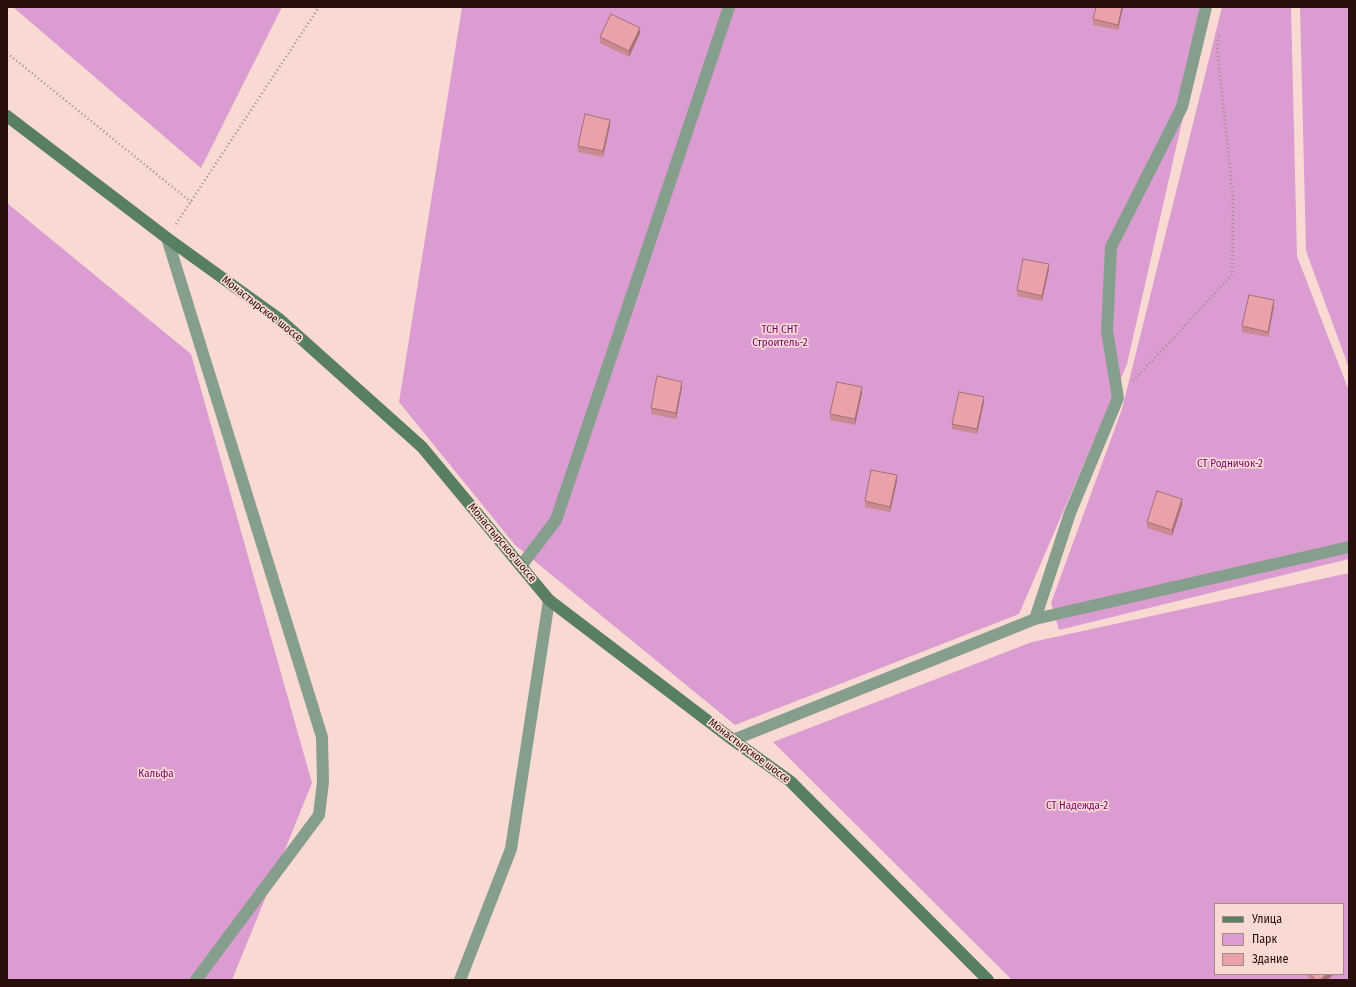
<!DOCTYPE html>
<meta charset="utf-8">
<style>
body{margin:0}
#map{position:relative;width:1356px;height:987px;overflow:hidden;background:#f9dad3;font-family:"Fira Sans Condensed",sans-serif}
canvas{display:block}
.frame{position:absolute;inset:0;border:8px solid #280f0a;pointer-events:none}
.legend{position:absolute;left:1214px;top:903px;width:130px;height:72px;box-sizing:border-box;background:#f9dad3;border:1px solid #a58983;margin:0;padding:5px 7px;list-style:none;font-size:12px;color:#280f0a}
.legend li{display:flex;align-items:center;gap:8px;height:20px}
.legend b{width:20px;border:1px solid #a58983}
</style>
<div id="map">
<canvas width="1356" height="987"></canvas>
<div class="frame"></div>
<ul class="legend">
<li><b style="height:5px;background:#597f63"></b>Улица</li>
<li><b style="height:11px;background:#db9cd1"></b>Парк</li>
<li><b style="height:11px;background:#eba1a9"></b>Здание</li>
</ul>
</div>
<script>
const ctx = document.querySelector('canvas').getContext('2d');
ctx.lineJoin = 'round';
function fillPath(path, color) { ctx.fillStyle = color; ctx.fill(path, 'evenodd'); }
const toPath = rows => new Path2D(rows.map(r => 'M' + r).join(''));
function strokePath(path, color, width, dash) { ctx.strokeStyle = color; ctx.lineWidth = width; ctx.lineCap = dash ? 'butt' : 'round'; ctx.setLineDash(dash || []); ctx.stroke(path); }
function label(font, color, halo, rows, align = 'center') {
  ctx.font = font + ' "Fira Sans Condensed",sans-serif'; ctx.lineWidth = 3.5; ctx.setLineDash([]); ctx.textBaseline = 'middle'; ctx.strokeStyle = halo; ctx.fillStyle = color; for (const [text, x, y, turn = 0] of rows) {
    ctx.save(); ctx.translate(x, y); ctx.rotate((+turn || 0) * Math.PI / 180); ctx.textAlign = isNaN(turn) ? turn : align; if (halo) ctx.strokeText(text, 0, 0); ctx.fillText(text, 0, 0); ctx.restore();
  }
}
fillPath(toPath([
 [13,7,282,7,201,168],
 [462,7,1208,7,1127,364,1019,614,735,725,515,545,399,402],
 [1222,7,1291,7,1297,256,1349,391,1349,559,1059,630,1051,603,1122,409],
 [1300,7,1349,7,1349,368,1306,251],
 [7,203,191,354,312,783,232,980,7,980],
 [1349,573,1349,980,1012,980,773,742,1032,642],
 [1215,904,1343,904,1343,974,1215,974]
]), '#db9cd1');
strokePath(toPath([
 [7,53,191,202],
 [176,224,319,7],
 [1133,381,1232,275,1233,199,1217,46,1219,36]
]), '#a78a84', 2.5, [1, 3]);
strokePath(toPath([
 [167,238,322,737,323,782,319,815,196,980],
 [521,566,556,520,729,7],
 [1035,619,1070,513,1118,398,1107,331,1111,247,1182,107,1206,7],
 [460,980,511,849,549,600]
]), '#869f8c', 12);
strokePath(toPath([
 [733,740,1035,619,1349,547]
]), '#869f8c', 12);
strokePath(toPath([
 [7,116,167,238,278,318,422,447,549,600,733,740,790,781,988,980]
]), '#597f63', 12);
fillPath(toPath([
 [1096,7,1123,7,1118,30,1093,25,1093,19],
 [640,33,629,57,600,43,600,37],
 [610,125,603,157,578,152,578,146],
 [1049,269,1042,301,1017,296,1017,290],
 [1274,306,1268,337,1242,332,1242,326],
 [682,387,676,419,651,414,651,408],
 [862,393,855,425,830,420,830,414],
 [984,402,977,434,952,429,952,424],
 [897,481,890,512,865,507,865,501],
 [1182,505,1172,536,1147,528,1147,522],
 [1306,974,1334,974,1327,980,1311,980]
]), '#ca8a91');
fillPath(toPath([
 [1122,7,1123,7,1118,30,1118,25],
 [640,28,640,33,629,57,629,51],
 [610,120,610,125,603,157,603,151],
 [1049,264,1049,269,1042,301,1042,296],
 [1274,300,1274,306,1268,337,1268,332],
 [682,382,682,387,676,419,676,413],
 [862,387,862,393,855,425,855,419],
 [984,397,984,402,977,434,977,429],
 [897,475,897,481,890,512,890,507],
 [1182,499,1182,505,1172,536,1172,530],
 [1327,974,1334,974,1327,980,1320,980]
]), '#a47176');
const building = toPath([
 [1096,7,1122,7,1118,25,1093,19,1096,7],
 [611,14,640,28,629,51,600,37,611,14],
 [585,114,610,120,603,151,578,146,585,114],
 [1023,259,1049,264,1042,296,1017,290,1023,259],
 [1249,295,1274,300,1268,332,1242,326,1249,295],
 [657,376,682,382,676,413,651,408,657,376],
 [837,382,862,387,855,419,830,414,837,382],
 [959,392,984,397,977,429,952,424,959,392],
 [871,470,897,475,890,507,865,501,871,470],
 [1157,491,1182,499,1172,530,1147,522,1157,491],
 [1311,974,1327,974,1320,980,1315,980,1311,974]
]);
fillPath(building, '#eba1a9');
strokePath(building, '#a47176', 1);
label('11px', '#280f0a', '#f9dad3', [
 ["Монастырское шоссе",262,309,38],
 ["Монастырское шоссе",502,543,50],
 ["Монастырское шоссе",749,751,37]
]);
label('11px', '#7c0673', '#f9dad3', [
 ["ТСН СНТ",780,330],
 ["Строитель-2",780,343],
 ["СТ Родничок-2",1230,464],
 ["Кальфа",156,774],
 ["СТ Надежда-2",1077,806]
]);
</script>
